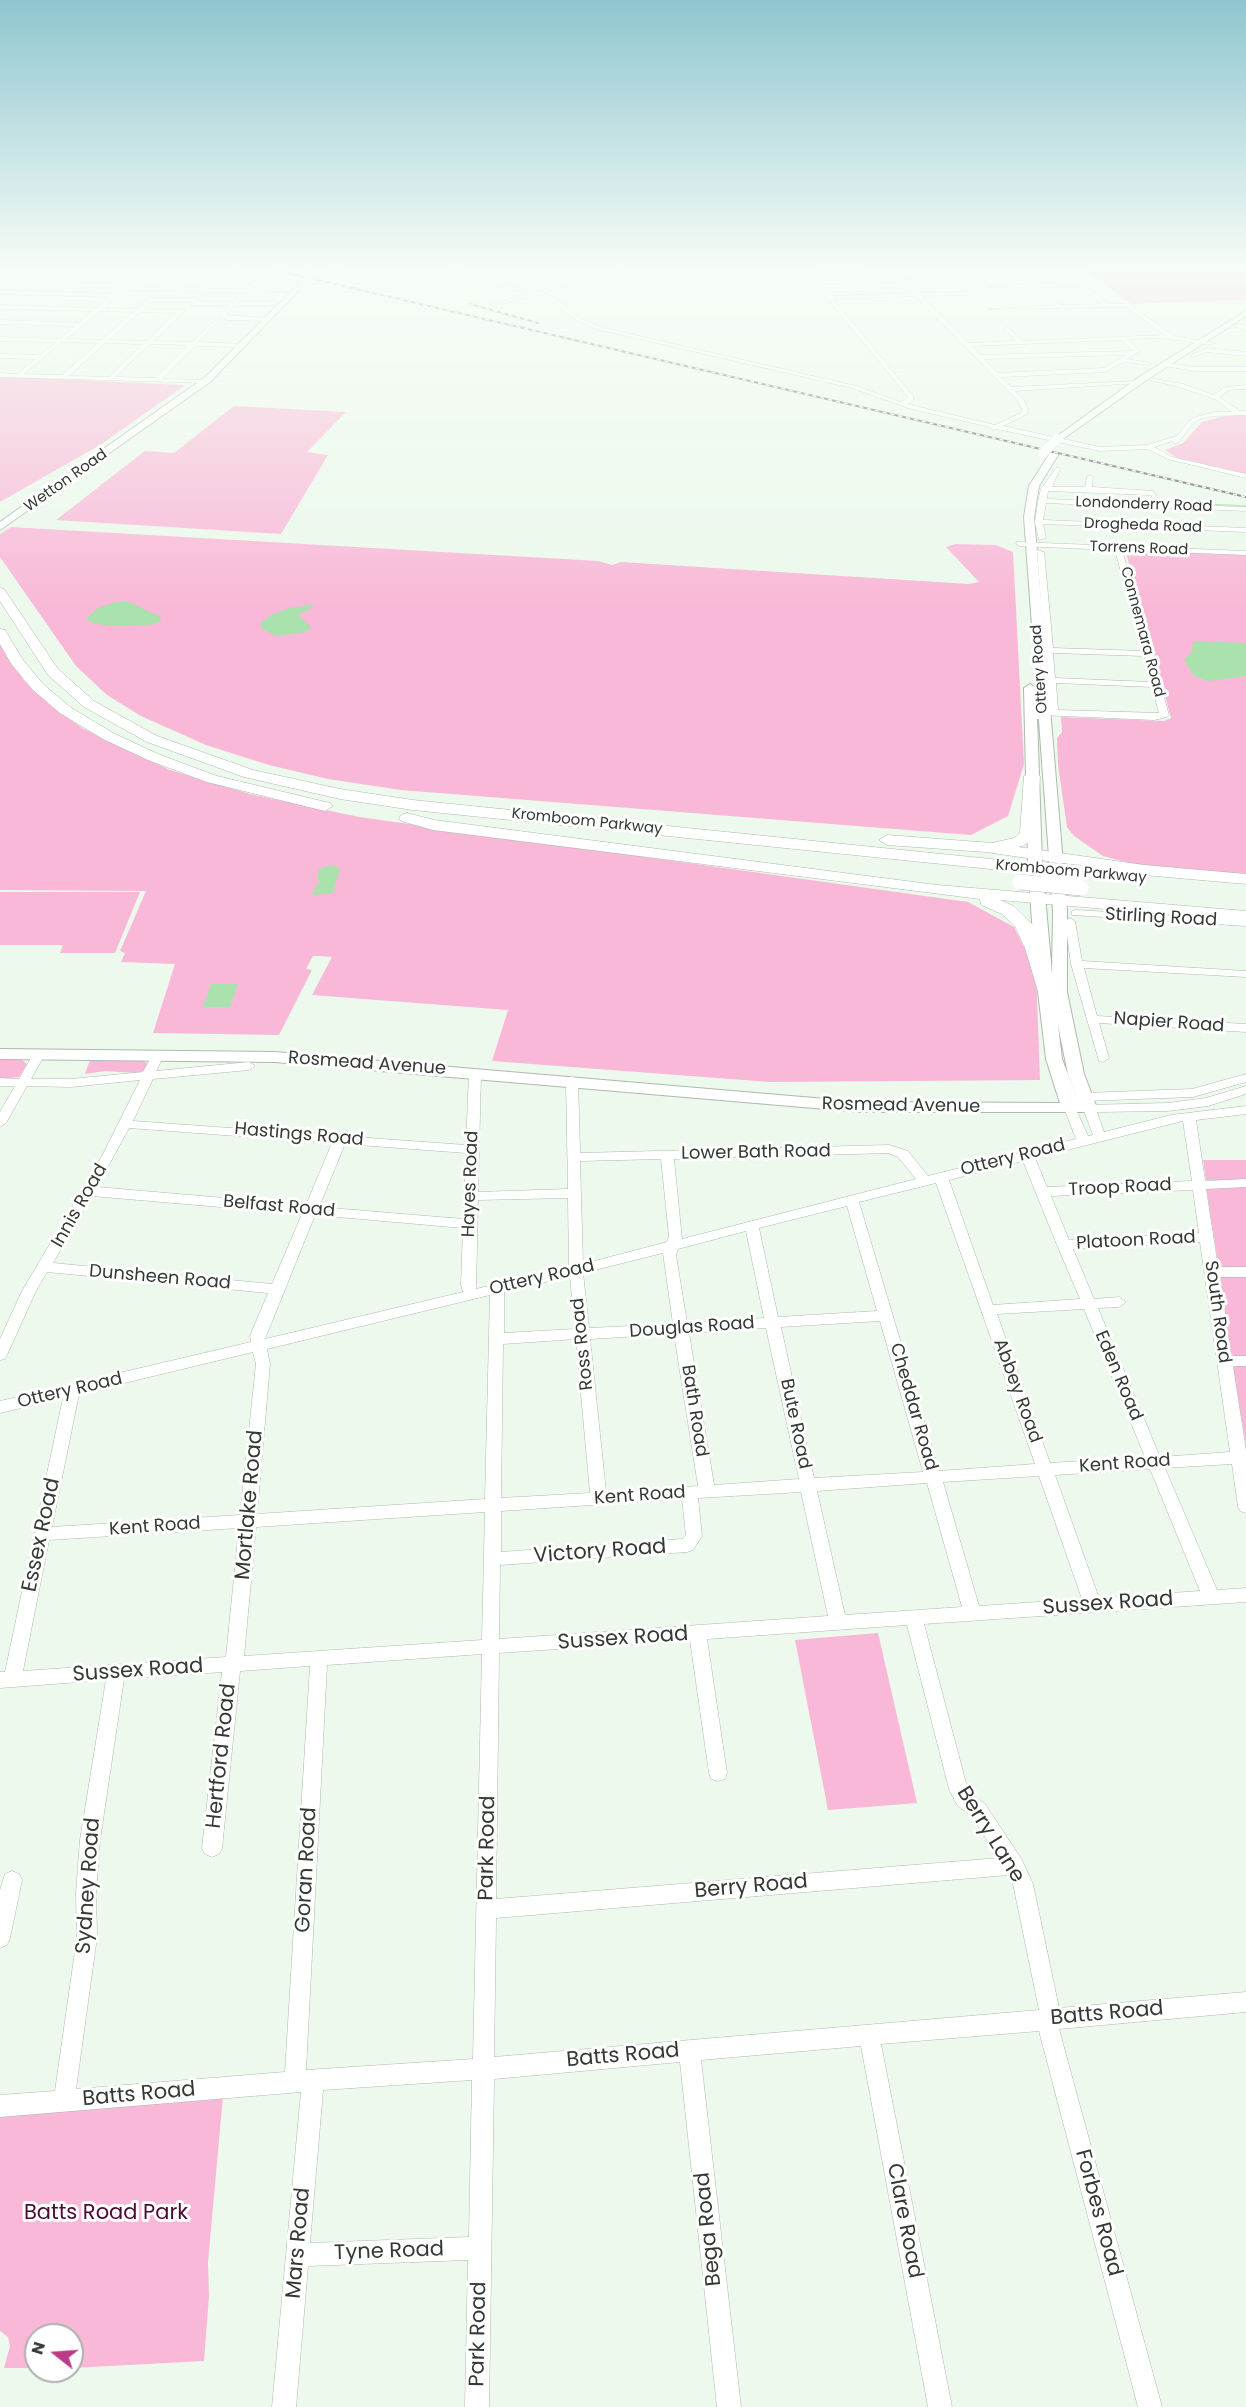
<!DOCTYPE html>
<style>
body{margin:0}
#map{position:relative;width:1246px;height:2407px;overflow:hidden;background:#ecf9ec;font-family:Poppins,sans-serif}
canvas{display:block}
.north{position:absolute;left:24px;top:2323px;width:60px;height:60px;box-sizing:border-box;background:#fff;border:2px solid #aeb0ae;border-radius:50%;rotate:287deg;font-size:16px;font-weight:700;line-height:24px;text-align:center;color:#343934}
.north::after{content:'';display:block;margin:auto;width:21px;height:27px;background:#bc3b86;clip-path:polygon(50% 0,100% 100%,50% 72%,0 100%)}
</style>
<div id="map">
<canvas width="1246" height="2407"></canvas>
<div class="north">N</div>
</div>
<script>
const ctx = document.querySelector('canvas').getContext('2d');
ctx.lineJoin = 'round';
function fillPath(path, color) { ctx.fillStyle = color; ctx.fill(path, 'evenodd'); }
const toPath = rows => new Path2D(rows.map(r => 'M' + r).join(''));
function strokePath(path, color, width, dash) { ctx.strokeStyle = color; ctx.lineWidth = width; ctx.lineCap = dash ? 'butt' : 'round'; ctx.setLineDash(dash || []); ctx.stroke(path); }
function label(font, color, halo, rows, align = 'center') {
  ctx.font = font + ' Poppins,sans-serif'; ctx.lineWidth = 6; ctx.setLineDash([]); ctx.textBaseline = 'middle'; ctx.strokeStyle = halo; ctx.fillStyle = color; for (const [text, x, y, turn = 0] of rows) {
    ctx.save(); ctx.translate(x, y); ctx.rotate((+turn || 0) * Math.PI / 180); ctx.textAlign = isNaN(turn) ? turn : align; if (halo) ctx.strokeText(text, 0, 0); ctx.fillText(text, 0, 0); ctx.restore();
  }
}
fillPath(toPath([
 [1086,270,1246,270,1246,300,1131,304],
 [0,376,183,385,184,386,100,445,0,502],
 [234,406,346,412,307,452,328,455,281,534,56,520,145,451,174,453],
 [1228,415,1246,415,1246,474,1177,458,1165,450,1183,443,1202,422],
 [11,527,598,561,612,565,621,562,969,584,979,582,946,547,955,544,996,545,1013,552,1024,764,1008,816,971,835,401,790,328,779,269,765,206,745,141,716,107,695,76,666,0,557,0,534],
 [1133,550,1246,554,1246,874,1193,871,1133,864,1103,856,1074,836,1067,827,1058,765,1057,738,1062,732,1061,717,1164,721,1171,718,1126,553],
 [0,645,25,682,49,704,82,728,170,770,250,794,359,817,968,902,1014,927,1036,972,1040,1080,770,1082,492,1061,508,1010,312,995,332,957,319,956,313,956,306,969,312,970,279,1035,153,1033,175,964,121,962,125,953,120,951,146,891,0,890],
 [0,892,140,892,115,953,60,953,63,945,0,945],
 [0,1060,22,1060,27,1064,19,1077,0,1079],
 [90,1060,143,1061,149,1064,145,1070,138,1073,105,1071,85,1074],
 [1203,1160,1246,1160,1246,1180,1206,1180],
 [1206,1186,1246,1186,1246,1269,1219,1269],
 [1220,1276,1246,1276,1246,1357,1234,1356,1229,1352],
 [1236,1365,1246,1365,1246,1445,1233,1368],
 [878,1633,917,1803,828,1810,795,1640],
 [223,2096,208,2262,209,2296,204,2361,72,2368,72,2335,36,2335,36,2368,4,2368,10,2346,8,2337,0,2331,0,2114]
]), '#f9b8d7');
fillPath(toPath([
 [116,602,129,602,161,617,160,622,148,625,106,626,88,621,87,618,98,608],
 [311,605,314,606,310,609,298,615,311,627,306,632,276,636,261,628,261,623,271,615,289,608],
 [1194,641,1246,643,1246,676,1208,681,1194,676,1184,659,1191,654],
 [331,865,340,868,333,893,311,895,319,882,317,875,319,869],
 [211,984,238,984,230,1007,203,1007]
]), '#a9e2ac');
strokePath(toPath([
 [336,270,340,270],
 [1202,504,1246,506]
]), '#a9e2ac', 1.5);
const minor = toPath([
 [144,270,150,270,130,287,164,287,185,270,191,270,170,288,204,288,224,270,230,270,210,289,245,289,259,276,234,270,297,281,294,283,264,277,251,290,288,292,248,293,238,302,274,302,276,305,235,305,226,315,269,318,267,321,228,320,220,316,229,305,192,305,189,303,191,302,151,302,143,309,186,310,153,341,192,342,213,322,215,325,198,342,244,344,242,347,195,346,162,379,205,380,207,383,0,377,0,373,17,374,35,359,0,358,0,354,40,355,56,342,0,341,0,337,60,339,75,326,0,324,0,320,79,323,93,311,0,309,0,305,97,308,110,297,0,294,0,290,114,294,127,283,0,280,0,276,131,280,144,270],
 [126,290,201,291,199,293,202,295,207,292,242,293,232,302,196,301,198,300,195,298,150,298,137,309,104,308,126,290],
 [100,311,133,312,102,340,66,339,100,311],
 [139,312,176,313,147,341,109,340,139,312],
 [62,342,98,343,62,375,24,374,62,342],
 [105,343,143,344,109,377,69,376,105,343],
 [150,344,188,345,155,378,115,377,150,344],
 [303,270,335,270,318,274,303,270],
 [450,270,456,270,473,277,536,292,621,270,542,293,550,295,580,318,600,327,856,386,901,402,908,397,804,270,867,270,811,272,818,281,895,279,885,270,891,270,919,293,971,292,969,295,922,296,968,343,1016,341,1004,329,1007,327,1023,341,1165,335,1126,307,988,309,1056,305,1034,287,988,287,1030,284,1014,270,1019,270,1036,284,1074,283,1058,270,1064,270,1108,304,1129,304,1174,336,1215,343,1212,345,1162,338,1128,339,1140,351,1127,359,1150,363,1150,365,1123,362,1105,372,1001,377,1012,387,1136,381,1139,383,1015,391,1023,399,1028,409,1027,414,1003,426,1100,447,1147,445,1177,436,1189,421,1196,417,1215,412,1232,412,1217,400,1179,387,1150,380,1150,378,1183,384,1214,395,1225,387,1246,385,1246,389,1229,390,1219,397,1240,411,1246,411,1246,415,1215,416,1200,419,1193,423,1178,443,1174,443,1173,441,1154,447,1172,457,1246,474,1246,478,1168,459,1147,449,1100,451,997,429,993,430,990,427,911,409,852,388,596,329,576,320,546,297,536,295,492,306,492,304,530,293,469,279,450,270],
 [899,282,913,293,831,296,821,284,899,282],
 [1078,286,1102,304,1062,305,1040,287,1078,286],
 [916,296,1017,400,1022,409,1021,413,995,425,907,404,913,401,913,396,833,299,916,296],
 [1121,340,1133,351,980,355,972,346,1121,340],
 [1126,355,1104,368,998,373,984,359,1126,355],
 [980,275,982,278,904,279,907,277,980,275],
 [1237,324,1246,326,1246,330,1235,327,1237,324],
 [1207,348,1246,352,1246,356,1207,352,1193,357,1190,355,1207,348],
 [1166,363,1195,367,1246,367,1246,371,1195,371,1164,366,1166,363],
 [1057,467,1060,469,1052,487,1085,487,1087,477,1090,475,1093,477,1092,487,1153,491,1162,504,1246,507,1246,511,1046,503,1043,520,1246,528,1246,532,1043,524,1046,538,1039,540,1035,522,1038,501,1041,489,1057,467],
 [1048,491,1151,495,1155,503,1047,499,1048,491],
 [1017,542,1246,551,1246,555,1122,550,1169,715,1167,717,1154,720,1041,715,1039,719,1033,719,1031,717,1035,710,1049,710,1037,550,1044,552,1053,648,1142,651,1115,550,1020,546,1016,544,1017,542],
 [1053,653,1144,656,1151,682,1055,678,1053,653],
 [1056,683,1152,687,1159,713,1058,710,1056,683],
 [1076,910,1246,920,1246,926,1072,915,1072,911,1076,910],
 [1070,918,1075,921,1082,961,1246,971,1246,977,1084,968,1097,1016,1246,1024,1246,1032,1099,1023,1109,1058,1103,1062,1099,1061,1071,964,1065,921,1070,918],
 [39,1050,45,1054,31,1079,71,1079,143,1072,154,1052,158,1051,164,1055,156,1071,249,1062,255,1066,249,1070,153,1079,133,1121,466,1145,469,1073,475,1069,479,1070,481,1073,478,1192,568,1189,566,1080,572,1076,578,1080,580,1153,889,1145,908,1151,928,1176,1076,1139,1064,1108,1066,1105,1074,1105,1088,1136,1093,1135,1083,1108,1085,1105,1168,1103,1206,1098,1246,1086,1246,1094,1208,1106,1168,1111,1097,1112,1104,1132,1171,1115,1246,1106,1246,1114,1196,1120,1205,1181,1246,1179,1246,1187,1206,1189,1218,1267,1246,1267,1246,1277,1220,1277,1231,1356,1246,1356,1246,1366,1233,1366,1246,1451,1246,1513,1240,1511,1238,1507,1232,1464,1165,1468,1217,1590,1246,1588,1246,1602,924,1624,967,1787,971,1793,985,1804,1022,1860,1033,1884,1059,2008,1246,1992,1246,2012,1059,2029,1162,2407,1138,2407,1039,2031,881,2044,952,2407,928,2407,861,2046,701,2060,741,2407,717,2407,680,2062,494,2079,489,2407,465,2407,468,2260,308,2266,296,2407,272,2407,301,2092,0,2117,0,2095,55,2091,77,1937,76,1893,80,1840,106,1680,0,1688,0,1672,5,1672,63,1398,0,1413,0,1401,251,1342,250,1336,268,1293,47,1272,36,1291,7,1355,5,1359,0,1360,0,1339,22,1291,102,1156,140,1080,71,1087,27,1086,6,1123,0,1127,0,1112,15,1086,0,1086,0,1078,19,1079,35,1051,39,1050],
 [1183,1121,1192,1181,1047,1187,1035,1158,1183,1121],
 [129,1128,332,1143,306,1205,97,1187,129,1128],
 [345,1144,466,1153,463,1219,319,1207,345,1144],
 [888,1153,898,1157,916,1179,682,1239,674,1159,888,1153],
 [661,1159,669,1236,667,1242,583,1264,580,1161,661,1159],
 [1023,1161,1057,1245,1080,1299,993,1305,949,1180,1023,1161],
 [936,1183,981,1310,1035,1464,939,1471,859,1202,936,1183],
 [1193,1190,1199,1233,1069,1240,1051,1196,1193,1190],
 [92,1196,302,1214,272,1284,53,1263,92,1196],
 [568,1198,569,1267,476,1289,478,1200,568,1198],
 [847,1206,877,1311,778,1317,759,1228,847,1206],
 [315,1215,463,1228,461,1285,463,1292,265,1339,315,1215],
 [746,1231,764,1318,687,1323,676,1255,678,1249,746,1231],
 [1200,1242,1230,1452,1160,1457,1098,1308,1119,1307,1126,1302,1119,1297,1094,1299,1073,1249,1200,1242],
 [663,1253,673,1324,589,1328,583,1273,663,1253],
 [570,1276,575,1329,504,1333,504,1292,570,1276],
 [490,1295,485,1499,257,1514,270,1364,267,1349,490,1295],
 [1084,1309,1145,1457,1050,1463,997,1314,1084,1309],
 [880,1321,923,1472,814,1478,781,1327,880,1321],
 [766,1328,799,1479,714,1485,689,1333,766,1328],
 [674,1334,698,1486,606,1492,590,1339,674,1334],
 [576,1339,590,1493,501,1498,503,1344,576,1339],
 [253,1352,256,1364,240,1515,52,1527,79,1394,253,1352],
 [1150,1469,1200,1591,1099,1598,1055,1475,1150,1469],
 [1039,1476,1082,1599,979,1606,943,1482,1039,1476],
 [927,1483,962,1607,845,1615,817,1491,927,1483],
 [801,1492,828,1616,499,1639,500,1565,687,1552,693,1550,702,1536,698,1498,801,1492],
 [682,1499,686,1535,682,1539,501,1552,501,1511,682,1499],
 [485,1512,482,1640,244,1656,256,1527,485,1512],
 [239,1528,226,1657,23,1671,49,1540,239,1528],
 [907,1625,949,1789,957,1805,971,1816,999,1858,496,1899,499,1653,690,1640,709,1773,711,1779,718,1781,725,1779,727,1773,707,1639,907,1625],
 [482,1654,473,2059,306,2070,327,1665,482,1654],
 [310,1666,285,2072,76,2089,97,1937,96,1893,100,1840,124,1679,222,1672,202,1848,205,1854,212,1857,219,1854,222,1848,240,1671,310,1666],
 [1009,1875,1013,1884,1039,2010,494,2057,496,1918,1009,1875],
 [472,2080,469,2237,310,2243,323,2090,472,2080],
 [1246,1074,1246,1082,1193,1097,1084,1101,1078,1097,1084,1093,1192,1089,1246,1074],
 [12,1871,19,1874,22,1880,10,1938,7,1945,0,1948,0,1890,5,1874,12,1871]
]);
const major = toPath([
 [299,284,304,285,210,382,0,530,0,522,204,378,299,284],
 [1246,311,1246,316,1148,379,1060,441,1053,439,1142,375,1246,311],
 [1053,452,1058,455,1039,486,1034,517,1067,911,1067,992,1084,1074,1097,1108,1095,1112,861,1112,275,1062,0,1059,0,1049,275,1052,861,1102,1060,1103,1046,1059,1035,966,1028,862,1024,688,1030,684,1036,688,1042,862,1052,974,1053,911,1024,517,1029,486,1050,453,1053,452],
 [1058,1025,1068,1074,1079,1103,1062,1059,1058,1025]
]);
const highway = toPath([
 [0,588,4,589,58,669,94,701,157,736,253,770,340,789,413,800,1020,862,1028,867,1020,872,413,810,340,799,244,777,147,742,84,707,48,675,0,601,0,588],
 [0,629,5,630,23,660,43,684,70,707,113,733,158,754,217,776,330,803,333,806,325,811,207,782,148,760,103,739,60,713,33,690,12,665,0,644,0,629],
 [1032,771,1040,776,1036,834,1025,845,1018,847,1144,865,1246,874,1246,884,1144,875,986,852,887,845,879,840,887,835,992,843,1014,838,1020,833,1024,776,1032,771],
 [407,813,434,820,937,885,1246,911,1246,921,1000,900,1014,906,1032,924,1043,948,1057,995,1048,1000,1039,995,1025,948,1015,926,1002,914,981,905,980,899,433,830,401,821,399,818,401,815,407,813]
]);
strokePath(minor, '#adbaad', 1);
strokePath(major, '#adbaad', 2);
strokePath(highway, '#adbaad', 1);
fillPath(minor, '#fff');
fillPath(major, '#fff');
fillPath(highway, '#fff');
const rail = toPath([
 [275,270,1246,497],
 [470,304,538,323]
]);
strokePath(rail, '#5b625b', 2);
strokePath(rail, '#fff', 1.5, [4]);
const majorBridgeFar1 = toPath([
 [301,285,317,270]
]);
const majorBridge = toPath([
 [1043,453,1057,439]
]);
const highwayBridge = toPath([
 [1045,870,1081,873],
 [1020,882,1081,888]
]);
strokePath(majorBridgeFar1, '#adbaad', 8, []);
strokePath(majorBridge, '#adbaad', 10, []);
strokePath(highwayBridge, '#adbaad', 16, []);
strokePath(majorBridgeFar1, '#fff', 8);
strokePath(majorBridge, '#fff', 10);
strokePath(highwayBridge, '#fff', 15);
const sky = ctx.createLinearGradient(0, 0, 0, 607);
sky.addColorStop(0, '#8fc6d0');
sky.addColorStop(0.44, '#f6fcf6');
sky.addColorStop(1, '#f6fcf600');
ctx.fillStyle = sky;
ctx.fillRect(0, 0, 1246, 607);
label('15px', '#343934', '#fff', [
 ["Wetton Road",66,481,-35],
 ["Londonderry Road",1144,505,2],
 ["Drogheda Road",1143,526,2],
 ["Torrens Road",1139,549,2],
 ["Connemara Road",1142,632,75],
 ["Ottery Road",1040,669,-94],
 ["Kromboom Parkway",587,822,6],
 ["Kromboom Parkway",1071,872,5]
]);
label('18px', '#343934', '#fff', [
 ["Stirling Road",1161,918,3],
 ["Napier Road",1169,1023,4],
 ["Rosmead Avenue",367,1064,4],
 ["Rosmead Avenue",901,1106,1],
 ["Hastings Road",299,1135,5],
 ["Lower Bath Road",756,1153,-1],
 ["Ottery Road",1013,1158,-14],
 ["Hayes Road",471,1184,-88],
 ["Troop Road",1120,1188,-3],
 ["Innis Road",80,1206,-60],
 ["Belfast Road",279,1207,5],
 ["Platoon Road",1136,1241,-3],
 ["Dunsheen Road",160,1278,5],
 ["Ottery Road",542,1278,-13],
 ["South Road",1217,1312,82],
 ["Douglas Road",692,1328,-4],
 ["Ross Road",583,1344,-96],
 ["Eden Road",1118,1376,67],
 ["Ottery Road",70,1391,-13],
 ["Abbey Road",1017,1391,70],
 ["Cheddar Road",913,1407,74],
 ["Bath Road",694,1411,81],
 ["Bute Road",795,1424,78],
 ["Kent Road",1125,1464,-4],
 ["Kent Road",640,1496,-4],
 ["Kent Road",155,1527,-4]
]);
label('21px', '#343934', '#fff', [
 ["Mortlake Road",250,1505,-85],
 ["Essex Road",42,1535,-78],
 ["Victory Road",600,1552,-4],
 ["Sussex Road",1108,1604,-4],
 ["Sussex Road",623,1639,-4],
 ["Sussex Road",138,1671,-4],
 ["Hertford Road",222,1756,-84],
 ["Berry Lane",990,1835,58],
 ["Park Road",488,1848,-89],
 ["Goran Road",307,1870,-87],
 ["Sydney Road",89,1886,-86],
 ["Berry Road",751,1887,-5],
 ["Batts Road",1107,2014,-5],
 ["Batts Road",623,2056,-5],
 ["Batts Road",139,2095,-5],
 ["Forbes Road",1098,2213,75],
 ["Clare Road",904,2221,79],
 ["Bega Road",709,2229,-96],
 ["Mars Road",299,2243,-85],
 ["Tyne Road",389,2252,-2],
 ["Park Road",479,2334,-89]
]);
label('21px', '#4b0c32', '#fff', [
 ["Batts Road Park",106,2214]
]);
</script>
